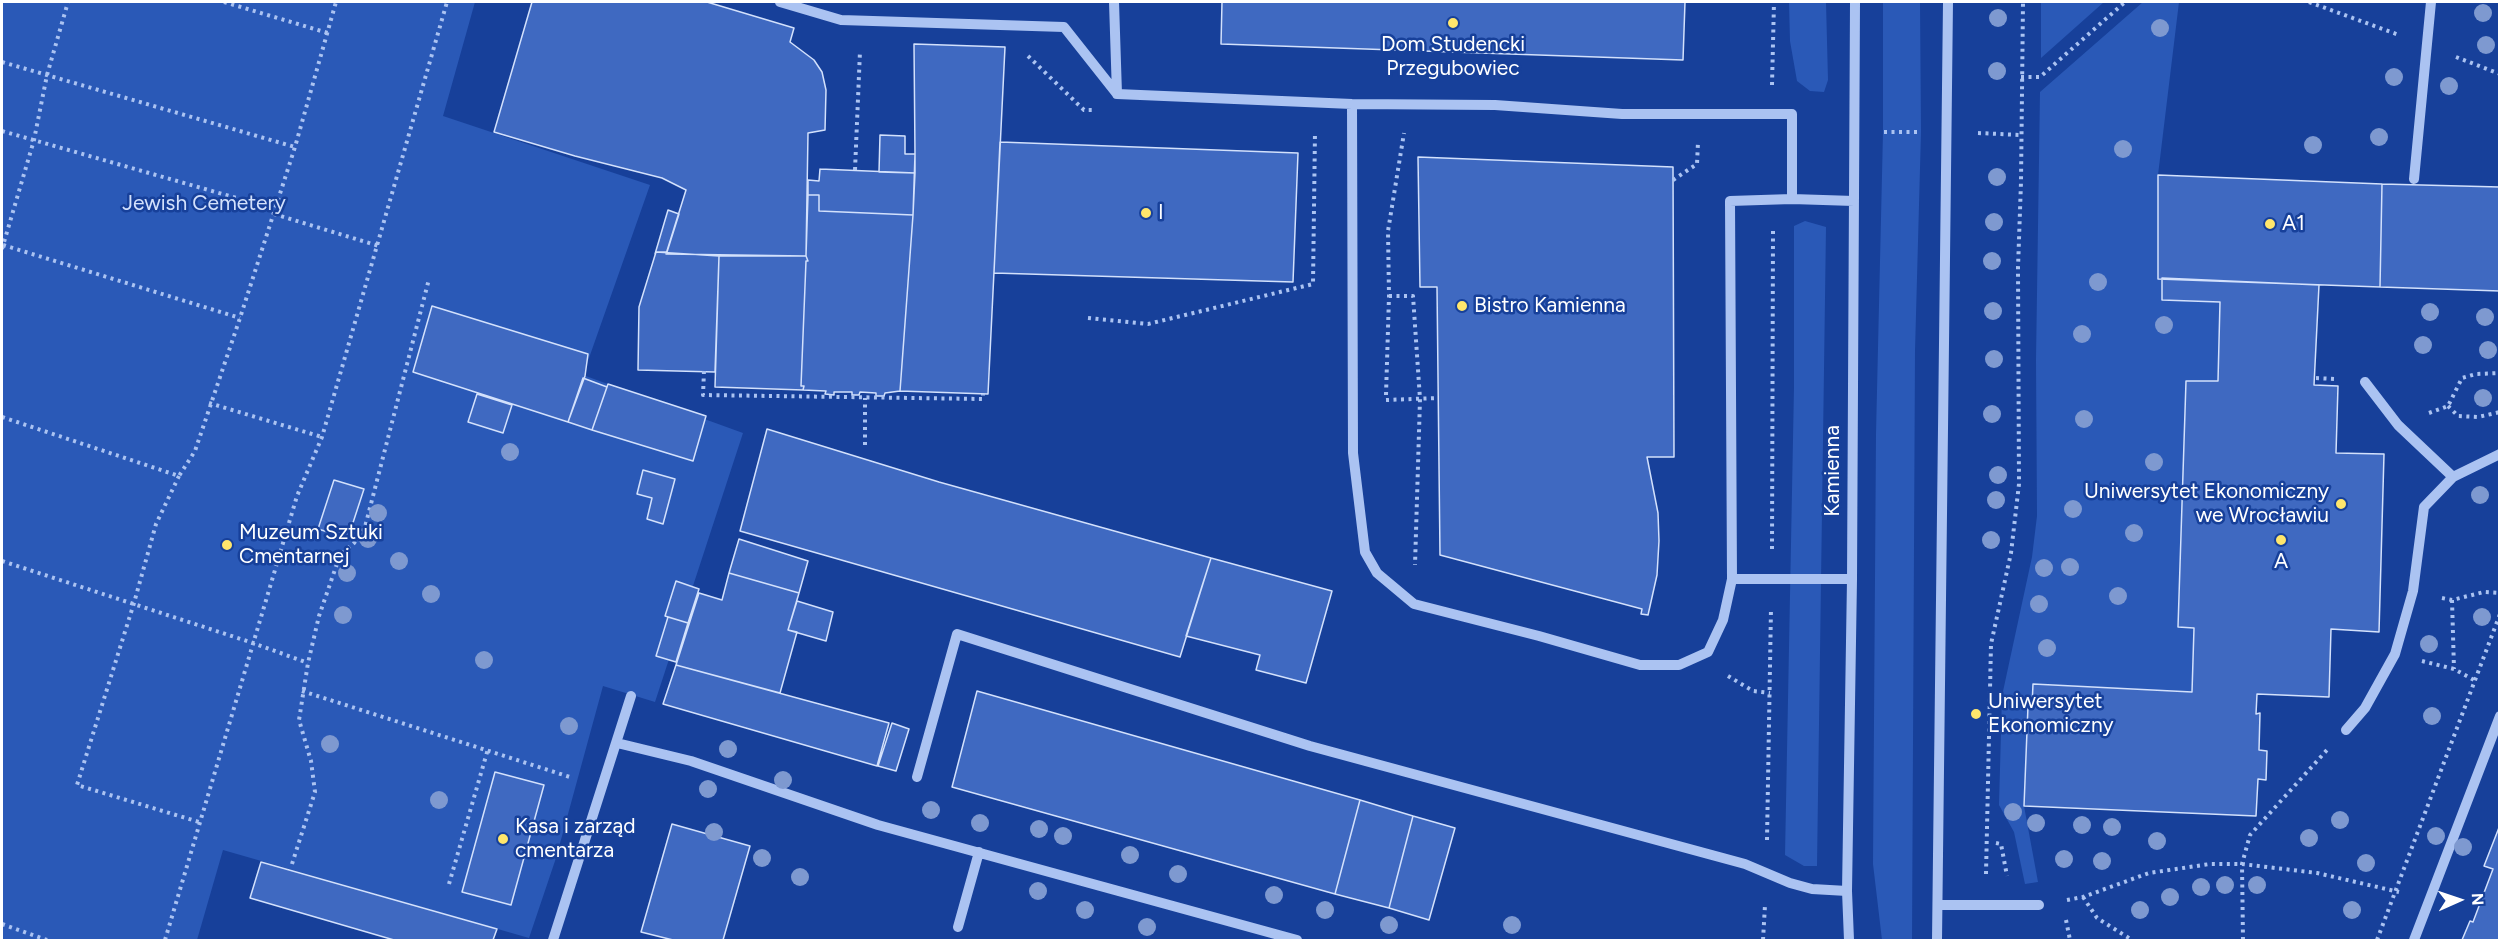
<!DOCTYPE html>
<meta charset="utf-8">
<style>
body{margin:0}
#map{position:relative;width:2501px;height:942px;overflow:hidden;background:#17409a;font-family:Figtree,sans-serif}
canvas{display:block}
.frame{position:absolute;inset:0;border:3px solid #fff;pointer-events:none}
.north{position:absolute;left:2429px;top:870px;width:60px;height:60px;-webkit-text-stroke:4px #17409a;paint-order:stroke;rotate:87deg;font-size:16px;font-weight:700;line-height:24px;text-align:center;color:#fff}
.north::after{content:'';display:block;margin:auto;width:21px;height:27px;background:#fff;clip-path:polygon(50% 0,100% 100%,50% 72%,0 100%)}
</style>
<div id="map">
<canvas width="2501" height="942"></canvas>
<div class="frame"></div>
<div class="north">N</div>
</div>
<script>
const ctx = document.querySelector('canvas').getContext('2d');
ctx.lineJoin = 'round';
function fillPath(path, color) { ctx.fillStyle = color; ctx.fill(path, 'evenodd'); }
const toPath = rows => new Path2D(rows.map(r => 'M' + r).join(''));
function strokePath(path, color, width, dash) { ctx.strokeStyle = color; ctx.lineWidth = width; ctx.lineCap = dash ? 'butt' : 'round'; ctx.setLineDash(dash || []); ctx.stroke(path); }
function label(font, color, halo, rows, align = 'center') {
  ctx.font = font + ' Figtree,sans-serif'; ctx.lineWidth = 5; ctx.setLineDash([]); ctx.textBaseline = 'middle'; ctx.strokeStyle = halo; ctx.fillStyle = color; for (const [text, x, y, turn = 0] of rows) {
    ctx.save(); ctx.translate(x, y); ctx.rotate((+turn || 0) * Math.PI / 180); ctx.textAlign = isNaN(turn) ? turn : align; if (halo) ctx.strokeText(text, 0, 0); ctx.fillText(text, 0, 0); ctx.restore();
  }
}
fillPath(toPath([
 [2,2,475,2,443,116,650,185,583,375,743,433,655,702,603,686,556,858,529,938,223,850,197,940,2,940],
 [1789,2,1826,2,1828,80,1824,92,1810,91,1797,81,1790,41],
 [1883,2,1920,2,1921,132,1915,351,1912,940,1882,940,1873,864,1876,434,1883,132],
 [2041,2,2104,2,2041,58],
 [2143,2,2179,2,2158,175,2158,278,2162,278,2162,299,2220,302,2218,381,2186,381,2178,627,2194,628,2192,692,2033,684,2032,706,2028,706,2024,806,2038,882,2025,884,2014,832,1999,805,2002,696,2032,557,2037,516,2036,360,2040,92],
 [1805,221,1826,227,1817,866,1804,866,1785,855,1794,387,1794,226]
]), '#2a59b7');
const building = toPath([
 [532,2,707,2,794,28,790,42,814,60,822,72,826,90,825,130,808,133,806,256,666,254,686,190,662,178,575,156,494,132,532,2],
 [1222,2,1685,2,1683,60,1221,44,1222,2],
 [914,44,1005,47,988,394,900,391,913,215,915,154,914,44],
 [880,135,905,136,905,154,915,154,915,173,879,172,880,135],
 [1000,142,1298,153,1293,282,994,273,1000,142],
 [1418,157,1673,167,1674,457,1647,457,1658,513,1659,541,1657,575,1648,615,1641,614,1642,609,1440,555,1437,287,1420,287,1418,157],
 [820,169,915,173,913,215,819,211,819,195,808,195,808,180,819,181,820,169],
 [2158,175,2382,184,2380,287,2158,279,2158,175],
 [2382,184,2500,187,2500,291,2380,287,2382,184],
 [808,195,819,195,819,211,913,215,900,391,885,393,884,396,876,396,876,393,860,392,859,395,852,395,852,392,834,392,834,395,825,394,826,391,803,390,804,386,801,386,806,261,808,261,806,256,808,195],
 [668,210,679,214,667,252,656,252,655,254,668,210],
 [656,252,719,256,715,372,638,370,639,307,656,252],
 [719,256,806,256,808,261,806,261,801,386,804,386,803,390,715,387,719,256],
 [2162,278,2319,285,2314,385,2338,386,2336,453,2384,454,2379,632,2331,629,2329,697,2257,694,2256,714,2260,713,2259,750,2267,751,2266,780,2258,779,2256,816,2024,806,2028,706,2032,706,2033,684,2192,692,2194,628,2178,627,2186,381,2218,381,2220,302,2162,300,2162,278],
 [432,306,588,354,585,376,568,422,413,372,432,306],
 [583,378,607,387,592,430,568,422,583,378],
 [608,384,706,416,693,461,592,430,608,384],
 [477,394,512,405,503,433,468,422,477,394],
 [767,429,939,482,1211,558,1180,657,740,531,767,429],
 [643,470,675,479,663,524,647,519,652,498,637,494,643,470],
 [334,480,364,489,348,538,318,529,334,480],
 [739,539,808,561,799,593,729,573,739,539],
 [1211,558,1332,591,1306,683,1256,670,1260,655,1186,636,1211,558],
 [729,573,799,593,788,630,797,632,780,693,676,665,699,593,722,600,729,573],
 [676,581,699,589,688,623,665,616,676,581],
 [797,601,833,612,826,641,788,630,797,601],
 [668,617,688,623,676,662,656,656,668,617],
 [676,665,889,723,877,766,663,704,676,665],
 [977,691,1360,800,1335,894,952,787,977,691],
 [892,723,909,729,896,771,878,766,892,723],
 [495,772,544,785,511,905,462,892,495,772],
 [1360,800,1413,816,1389,908,1335,894,1360,800],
 [1413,816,1455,828,1429,920,1389,908,1413,816],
 [672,824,750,846,723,940,673,940,641,932,672,824],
 [2500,825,2500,940,2462,940,2470,921,2473,922,2493,869,2484,866,2500,825],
 [261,862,497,929,493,940,394,940,250,898,261,862]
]);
fillPath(building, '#3f69c1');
strokePath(building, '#d3e1fc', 1.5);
strokePath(toPath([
 [224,2,328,33],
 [2309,2,2399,35],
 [1028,56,1084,110,1092,110],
 [2456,57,2500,74],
 [2,62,295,147],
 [2021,77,2040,77,2125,2],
 [1772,85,1774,2],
 [2,131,275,209],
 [1884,132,1918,132],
 [1978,133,2021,135],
 [855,170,860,51],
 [1673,180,1697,164,1698,142],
 [274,214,379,246],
 [3,245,240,318],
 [2,249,34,140,47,75,68,2],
 [1389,296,1413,296,1420,399,1415,565],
 [1088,318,1148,324,1313,284,1315,132],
 [704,371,703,395,983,399,983,394],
 [2316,378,2335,379],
 [1386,395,1389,296,1388,231,1404,133],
 [1386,400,1438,398],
 [209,403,322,437],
 [2448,406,2458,416,2478,417,2500,412],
 [2429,413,2448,406,2462,378,2476,374,2500,373],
 [2,417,179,476,195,451,240,318,295,147,336,2],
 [865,445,865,398],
 [179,476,156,524,134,603,77,785,199,822],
 [1772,549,1773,230],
 [2,561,253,643,308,663],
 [2442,598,2452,600,2484,592,2500,593],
 [2452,600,2454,669],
 [2422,661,2454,669,2474,680],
 [1728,676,1753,691,1770,693],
 [302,691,573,778],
 [1767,840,1771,608],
 [1996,843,2001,844,2007,876],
 [292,864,315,792,311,761,299,720,308,663,319,616,340,555,354,543,365,527,429,279],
 [1986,874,1991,644,2011,553,2019,484,2018,268,2021,182,2023,2],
 [449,884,488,749],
 [2083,897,2097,918,2132,940],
 [2067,900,2083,897,2149,873,2210,864,2242,864,2317,873,2399,892],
 [2066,920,2070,940],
 [2,924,47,940],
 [165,940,297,496,322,437,447,2],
 [1763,940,1765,905],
 [2243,940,2242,864,2250,835,2327,750],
 [2377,940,2500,614]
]), '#abc3f2', 4, [3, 4.5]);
strokePath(toPath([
 [780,2,841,20,1064,27,1117,94],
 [1114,2,1117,94,1352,104,1495,105,1622,114,1792,114,1792,199,1854,201],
 [1352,104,1353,453,1365,552,1377,573,1414,604,1539,636,1640,665,1679,665,1708,652,1723,620,1732,579,1730,201,1792,199],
 [2414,179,2431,2],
 [2365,382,2398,425,2453,477,2500,454],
 [1732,579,1852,579],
 [2346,730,2365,708,2395,654,2413,591,2424,507,2453,477],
 [617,743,691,761,878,825,1297,940],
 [917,777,957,634,1310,746,1745,864,1790,883,1812,889,1847,891],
 [1938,905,2039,905],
 [958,927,979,852],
 [553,940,631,696],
 [1849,940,1847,891,1852,579,1855,2],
 [1937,940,1948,2],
 [2414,940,2500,716]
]), '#abc3f2', 10);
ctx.fillStyle = '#7e99d0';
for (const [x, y] of [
 [2483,13],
 [1998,18],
 [2160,28],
 [2486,45],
 [1997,71],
 [2394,77],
 [2449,86],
 [2379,137],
 [2313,145],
 [2123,149],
 [1997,177],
 [1994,222],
 [1992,261],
 [2098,282],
 [1993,311],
 [2430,312],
 [2485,317],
 [2164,325],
 [2082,334],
 [2423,345],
 [2488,350],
 [1994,359],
 [2483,398],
 [1992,414],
 [2084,419],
 [510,452],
 [2154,462],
 [1998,475],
 [2480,495],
 [1996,500],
 [2073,509],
 [378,513],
 [2134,533],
 [368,539],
 [1991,540],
 [399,561],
 [2070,567],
 [2044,568],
 [347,573],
 [431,594],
 [2118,596],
 [2039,604],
 [343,615],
 [2482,617],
 [2429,644],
 [2047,648],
 [484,660],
 [2432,716],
 [569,726],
 [330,744],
 [728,749],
 [783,780],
 [708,789],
 [439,800],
 [931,810],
 [2013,812],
 [2340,820],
 [980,823],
 [2036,823],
 [2082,825],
 [2112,827],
 [1039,829],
 [714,832],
 [1063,836],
 [2436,836],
 [2309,838],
 [2157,841],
 [2463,847],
 [1130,855],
 [762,858],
 [2064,859],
 [2102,861],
 [2366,863],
 [1178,874],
 [800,877],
 [2225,885],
 [2257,885],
 [2201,887],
 [1038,891],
 [1274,895],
 [2170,897],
 [1085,910],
 [1325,910],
 [2140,910],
 [2352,910],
 [1389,925],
 [1512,925],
 [1147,927]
]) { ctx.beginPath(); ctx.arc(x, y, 9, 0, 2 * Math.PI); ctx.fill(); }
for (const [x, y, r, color] of [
 [1453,23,6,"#ffe66c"],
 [1146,213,6,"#ffe66c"],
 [2270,224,6,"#ffe66c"],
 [1462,306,6,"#ffe66c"],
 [2341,504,6,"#ffe66c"],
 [2281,540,6,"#ffe66c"],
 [227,545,6,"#ffe66c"],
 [1976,714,6,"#ffe66c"],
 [503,839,6,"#ffe66c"]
]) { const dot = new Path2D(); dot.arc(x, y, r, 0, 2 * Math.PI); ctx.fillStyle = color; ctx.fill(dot); strokePath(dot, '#17409a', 2); }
label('21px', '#fff', '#17409a', [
 ["Dom Studencki",1453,45,"center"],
 ["Przegubowiec",1453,69,"center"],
 ["I",1158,213],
 ["A1",2282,224],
 ["Bistro Kamienna",1474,306],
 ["Uniwersytet Ekonomiczny",2329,492,"right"],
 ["we Wrocławiu",2329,516,"right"],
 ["Muzeum Sztuki",239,533],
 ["Cmentarnej",239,557],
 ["A",2281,562,"center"],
 ["Uniwersytet",1988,702],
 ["Ekonomiczny",1988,726],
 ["Kasa i zarząd",515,827],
 ["cmentarza",515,851]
], 'left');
label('21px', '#d3e1fc', '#17409a', [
 ["Jewish Cemetery",204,204]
]);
label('21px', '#fff', '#17409a', [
 ["Kamienna",1833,471,-90]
]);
</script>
